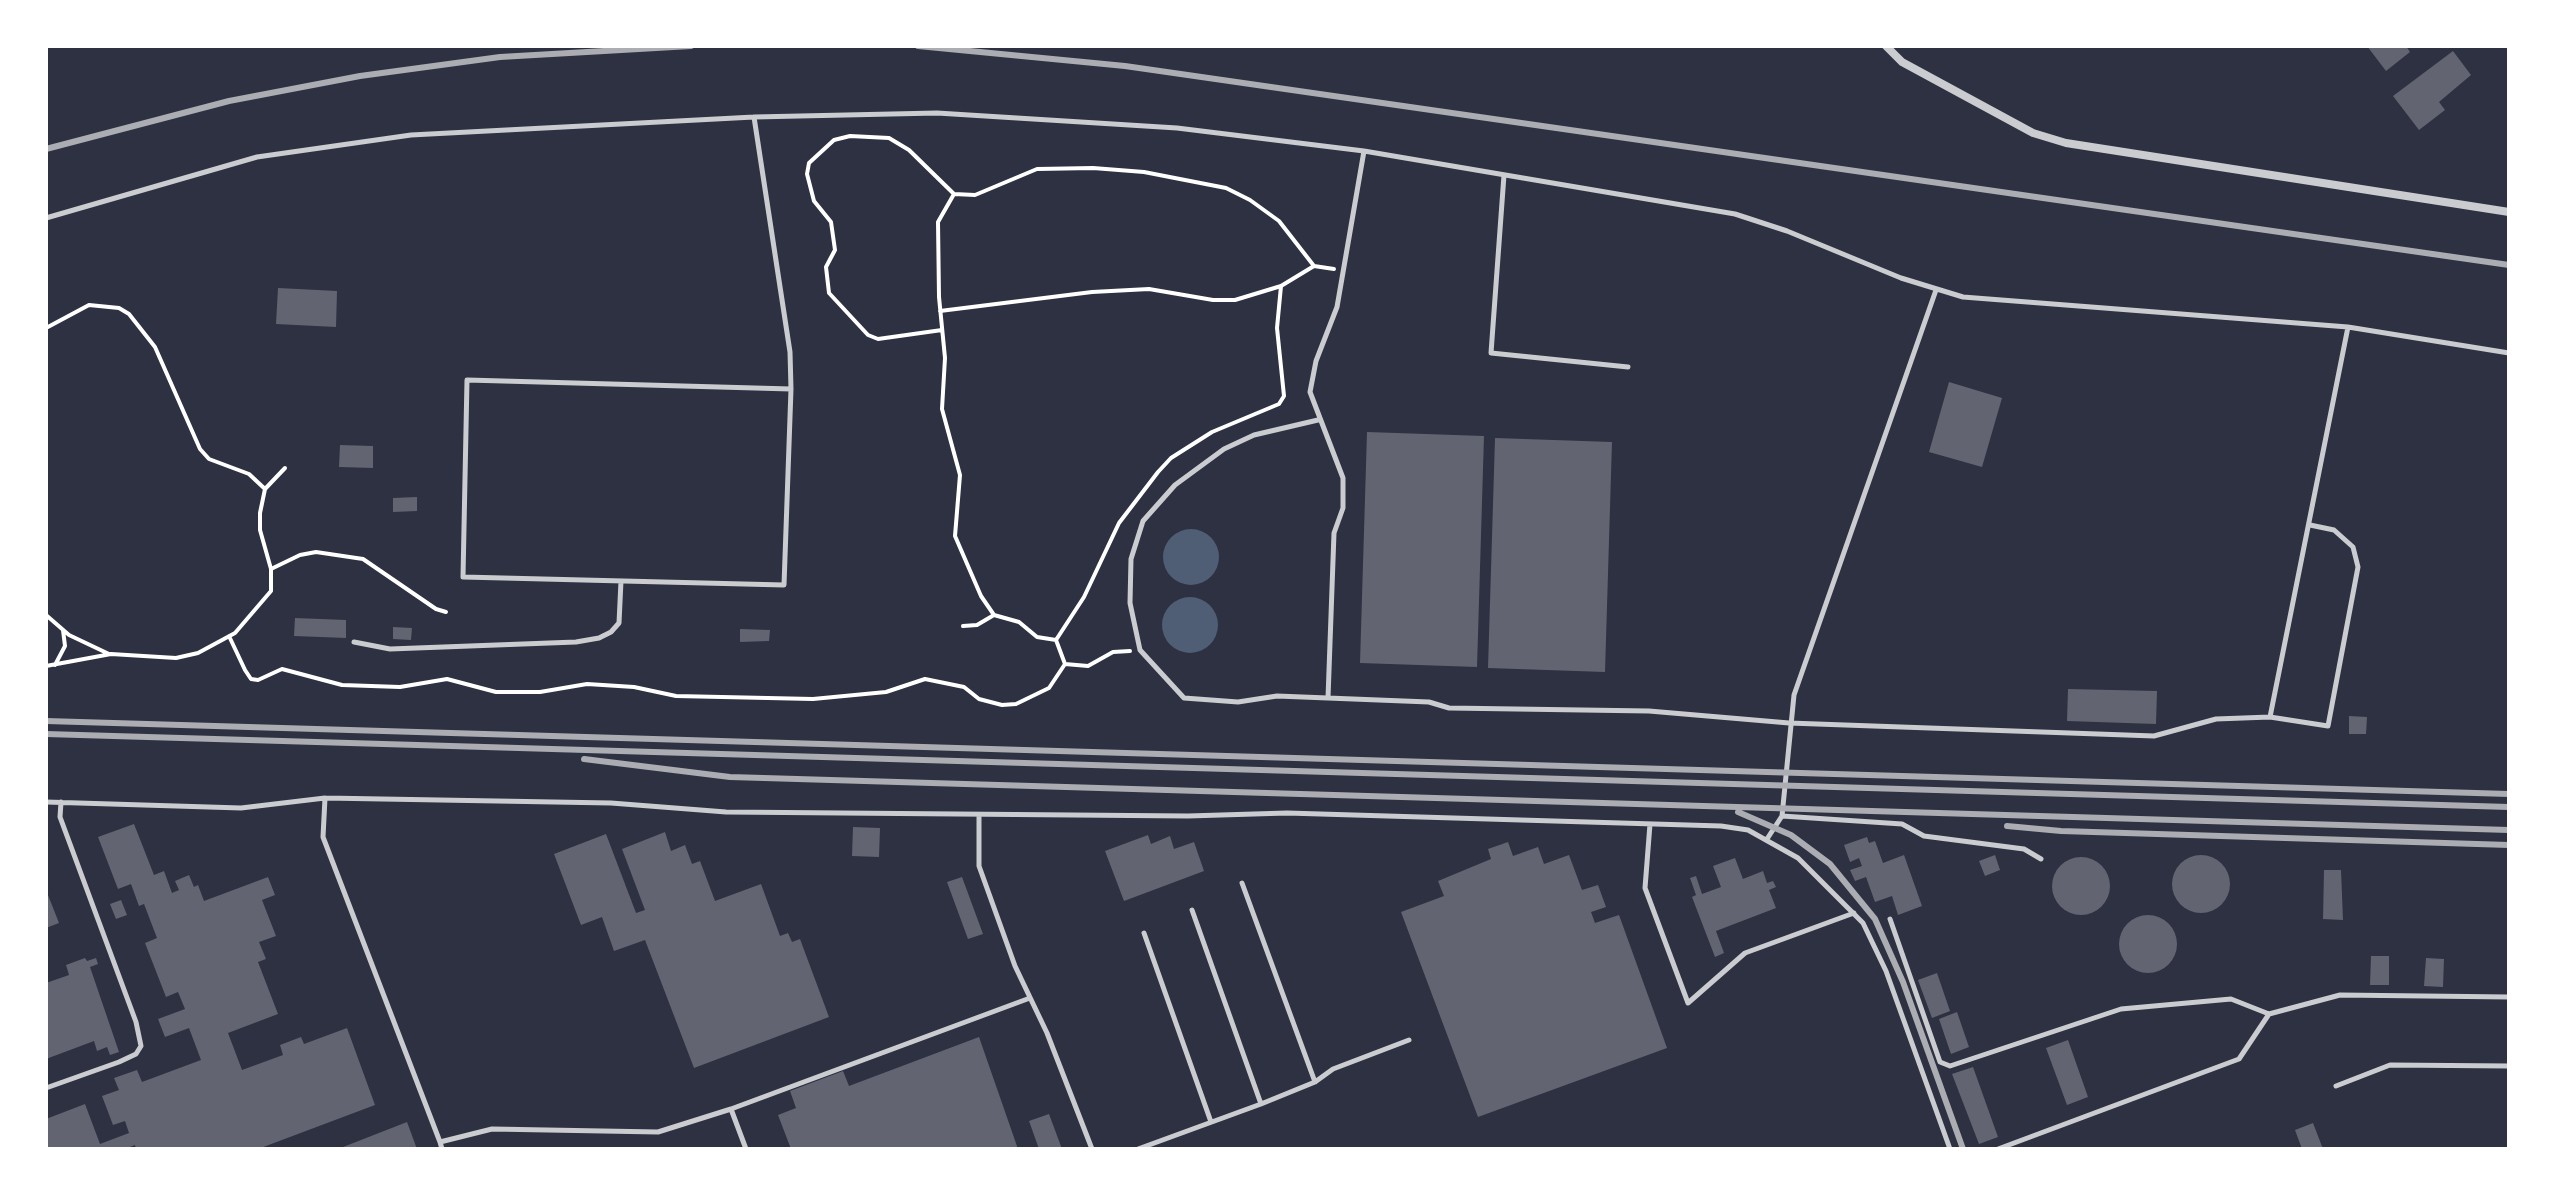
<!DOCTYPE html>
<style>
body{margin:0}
#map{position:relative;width:2555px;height:1195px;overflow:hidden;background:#2d3142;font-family:Jost,sans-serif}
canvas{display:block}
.frame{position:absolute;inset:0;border:48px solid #fff;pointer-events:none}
</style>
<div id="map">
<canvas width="2555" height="1195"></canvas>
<div class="frame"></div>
</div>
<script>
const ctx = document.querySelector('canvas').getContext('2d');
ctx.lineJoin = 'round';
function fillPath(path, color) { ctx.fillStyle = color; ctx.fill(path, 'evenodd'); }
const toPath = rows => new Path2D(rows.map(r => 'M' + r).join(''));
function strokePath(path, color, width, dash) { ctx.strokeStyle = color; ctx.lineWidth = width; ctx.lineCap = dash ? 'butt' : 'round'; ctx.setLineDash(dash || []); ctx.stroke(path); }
fillPath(toPath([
 '1163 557a28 28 0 1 1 56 0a28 28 0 1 1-56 0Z',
 '1162 625a28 28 0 1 1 56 0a28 28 0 1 1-56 0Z'
]), '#4f5d75');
fillPath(toPath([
 [2367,46,2406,46,2410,52,2386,71],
 [2453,51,2471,75,2439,102,2445,110,2419,130,2393,96],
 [278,288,337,291,336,327,276,324],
 [1949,382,2002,398,1982,467,1929,452],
 [1367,432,1484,436,1477,667,1360,663],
 [1495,438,1612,442,1605,672,1488,668],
 [340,445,373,446,373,468,339,467],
 [417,497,417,511,393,512,393,498],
 [295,618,346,620,346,638,294,636],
 [393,627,412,628,411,640,393,639],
 [740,629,770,630,769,641,740,642],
 [2068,689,2157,691,2156,724,2067,721],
 [2349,716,2367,717,2366,734,2349,734],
 [134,824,154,875,164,871,172,893,179,890,175,881,189,875,194,887,198,885,204,901,268,877,275,895,262,900,276,936,259,942,266,959,258,962,278,1014,228,1033,242,1070,283,1055,280,1045,301,1037,304,1044,347,1028,375,1105,258,1149,136,1149,135,1145,125,1149,46,1149,46,1119,85,1104,100,1144,129,1133,125,1121,113,1125,102,1096,119,1090,114,1078,137,1070,142,1082,201,1060,189,1028,165,1037,158,1019,185,1009,178,992,166,997,145,943,157,938,144,904,139,906,131,884,118,889,98,837],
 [853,827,880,828,879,857,852,856],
 [665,832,671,851,685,845,692,864,700,861,715,901,761,884,780,936,788,933,792,942,800,939,829,1017,694,1068,645,940,614,951,602,917,581,925,554,854,606,834,636,913,645,910,622,849],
 [1148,835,1151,844,1170,836,1174,849,1194,842,1204,871,1124,901,1105,851],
 [1867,837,1869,843,1875,841,1883,863,1904,855,1922,906,1898,915,1892,896,1875,902,1866,877,1855,881,1850,870,1862,866,1859,858,1850,862,1844,845],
 [1508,842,1513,856,1538,847,1544,864,1569,855,1582,890,1598,885,1606,907,1591,912,1595,923,1619,915,1667,1048,1478,1117,1401,912,1444,896,1438,881,1491,859,1488,849],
 [1995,855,2000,870,1985,876,1979,861],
 '2172 884a29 29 0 1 1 58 0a29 29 0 1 1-58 0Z',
 '2052 886a29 29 0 1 1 58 0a29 29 0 1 1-58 0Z',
 [1735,858,1743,879,1763,871,1767,883,1773,881,1776,887,1769,890,1776,908,1716,931,1724,953,1715,957,1692,897,1696,895,1690,878,1696,876,1702,894,1721,887,1713,866],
 [2324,870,2341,870,2343,920,2323,919],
 [962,877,983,934,968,939,947,882],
 [46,890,59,923,46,928],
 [121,900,127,915,116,919,110,904],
 '2119 944a29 29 0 1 1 58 0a29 29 0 1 1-58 0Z',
 [2371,956,2389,956,2389,985,2370,985],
 [85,958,87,961,96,958,98,964,90,967,119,1052,110,1055,107,1047,97,1051,94,1041,46,1059,46,983,69,975,66,965],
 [2426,958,2444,959,2443,987,2424,986],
 [1937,973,1950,1011,1932,1018,1918,980],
 [1957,1012,1969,1047,1951,1054,1939,1019],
 [979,1037,1018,1149,791,1149,778,1115,796,1108,790,1091,843,1071,849,1086],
 [2068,1040,2088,1097,2067,1105,2046,1048],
 [1973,1067,1998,1137,1979,1144,1952,1074],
 [1049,1114,1062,1149,1039,1149,1029,1121],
 [407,1122,417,1149,338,1149],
 [2313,1123,2323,1149,2302,1149,2295,1130]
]), '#626471');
strokePath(toPath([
 [940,311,1092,292,1149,289,1213,300,1235,300,1281,286],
 [46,328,89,305,119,308,129,314,155,347,200,449,209,459,249,474,265,489],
 [942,330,878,339,868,335,829,293,826,267,835,250,831,222,814,201,807,174,809,163,834,140,850,136,889,138,909,150,954,194],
 [271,569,260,530,260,513,265,489,285,468],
 [46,615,69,635,109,654],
 [994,615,981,596,955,536,960,475,942,409,945,358,939,297,938,222,954,194,975,195,1037,169,1093,168,1144,172,1226,188,1250,200,1279,221,1314,266,1334,269],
 [963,626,977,625,994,615,1019,622,1037,637,1056,640,1065,664,1088,666,1113,652,1130,651],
 [229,636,245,670,251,679,258,680,282,669,342,685,400,687,447,679,496,692,540,692,587,684,634,687,676,696,813,699,886,692,925,679,964,687,979,699,1002,705,1016,704,1049,688,1065,664],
 [1056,640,1084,597,1119,523,1158,472,1171,458,1212,432,1279,404,1284,396,1277,328,1281,286,1314,266],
 [55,665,65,646,63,630],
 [46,666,111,654,176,658,198,653,235,633,271,591,271,569,300,555,316,552,363,559,436,609,446,612]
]), '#fff', 4);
strokePath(toPath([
 [754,117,790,352,791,389,784,585,463,577,467,380,791,389],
 [1504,175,1491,353,1628,367],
 [46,218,257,157,411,135,754,117,937,113,1177,128,1364,151,1735,214,1787,231,1901,278,1963,297,2348,327,2509,353],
 [1318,420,1254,435,1224,449,1175,485,1143,521,1131,559,1130,603,1140,650,1184,698,1238,702,1277,696,1429,702,1449,708,1649,711,1789,723,2154,736,2216,719,2270,717,2328,726,2358,567,2353,547,2334,530,2310,525],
 [354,642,390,649,576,642,599,638,611,632,619,623,621,581],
 [1328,698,1334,533,1343,508,1343,478,1310,392,1316,361,1337,307,1364,151],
 [2270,717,2348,327],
 [325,798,323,837,440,1142],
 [46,802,241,808,325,798,611,803,726,812,1188,816,1287,813,1721,826,1748,830,1798,858,1863,923,1886,971,1950,1149],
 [979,815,979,866,1015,966,1047,1033,1092,1149],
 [1782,816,1794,695,1936,290],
 [1650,824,1645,888,1688,1003,1745,953,1854,913],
 [1767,839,1782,816,1902,824,1924,836,2024,849,2041,859],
 [1242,883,1315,1082],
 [1192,910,1261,1104],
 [1890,919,1940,1062,1950,1066,2121,1009,2231,999,2269,1014,2340,995,2509,997],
 [1144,933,1211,1122],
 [2336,1086,2390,1065,2509,1066],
 [46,1088,119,1062,136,1054,141,1046,136,1022,60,817,61,802],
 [731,1109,746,1149],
 [442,1149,440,1142,492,1129,658,1132,731,1109,1030,998],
 [1138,1149,1261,1104,1315,1082,1333,1069,1409,1040],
 [1998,1149,2239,1059,2269,1014]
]), '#caccd0', 5);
strokePath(toPath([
 [1886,46,1902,62,2033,133,2066,143,2509,212]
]), '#caccd0', 8);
strokePath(toPath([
 [918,46,1125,66,2509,265],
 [46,149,229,101,360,76,500,57,691,46],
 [46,721,2509,794],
 [46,734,2509,807],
 [584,759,730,777,2509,830],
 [1738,812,1791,835,1830,864,1875,919,1903,982,1963,1149],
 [2007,826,2061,831,2509,845]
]), '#abadb3', 6);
</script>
